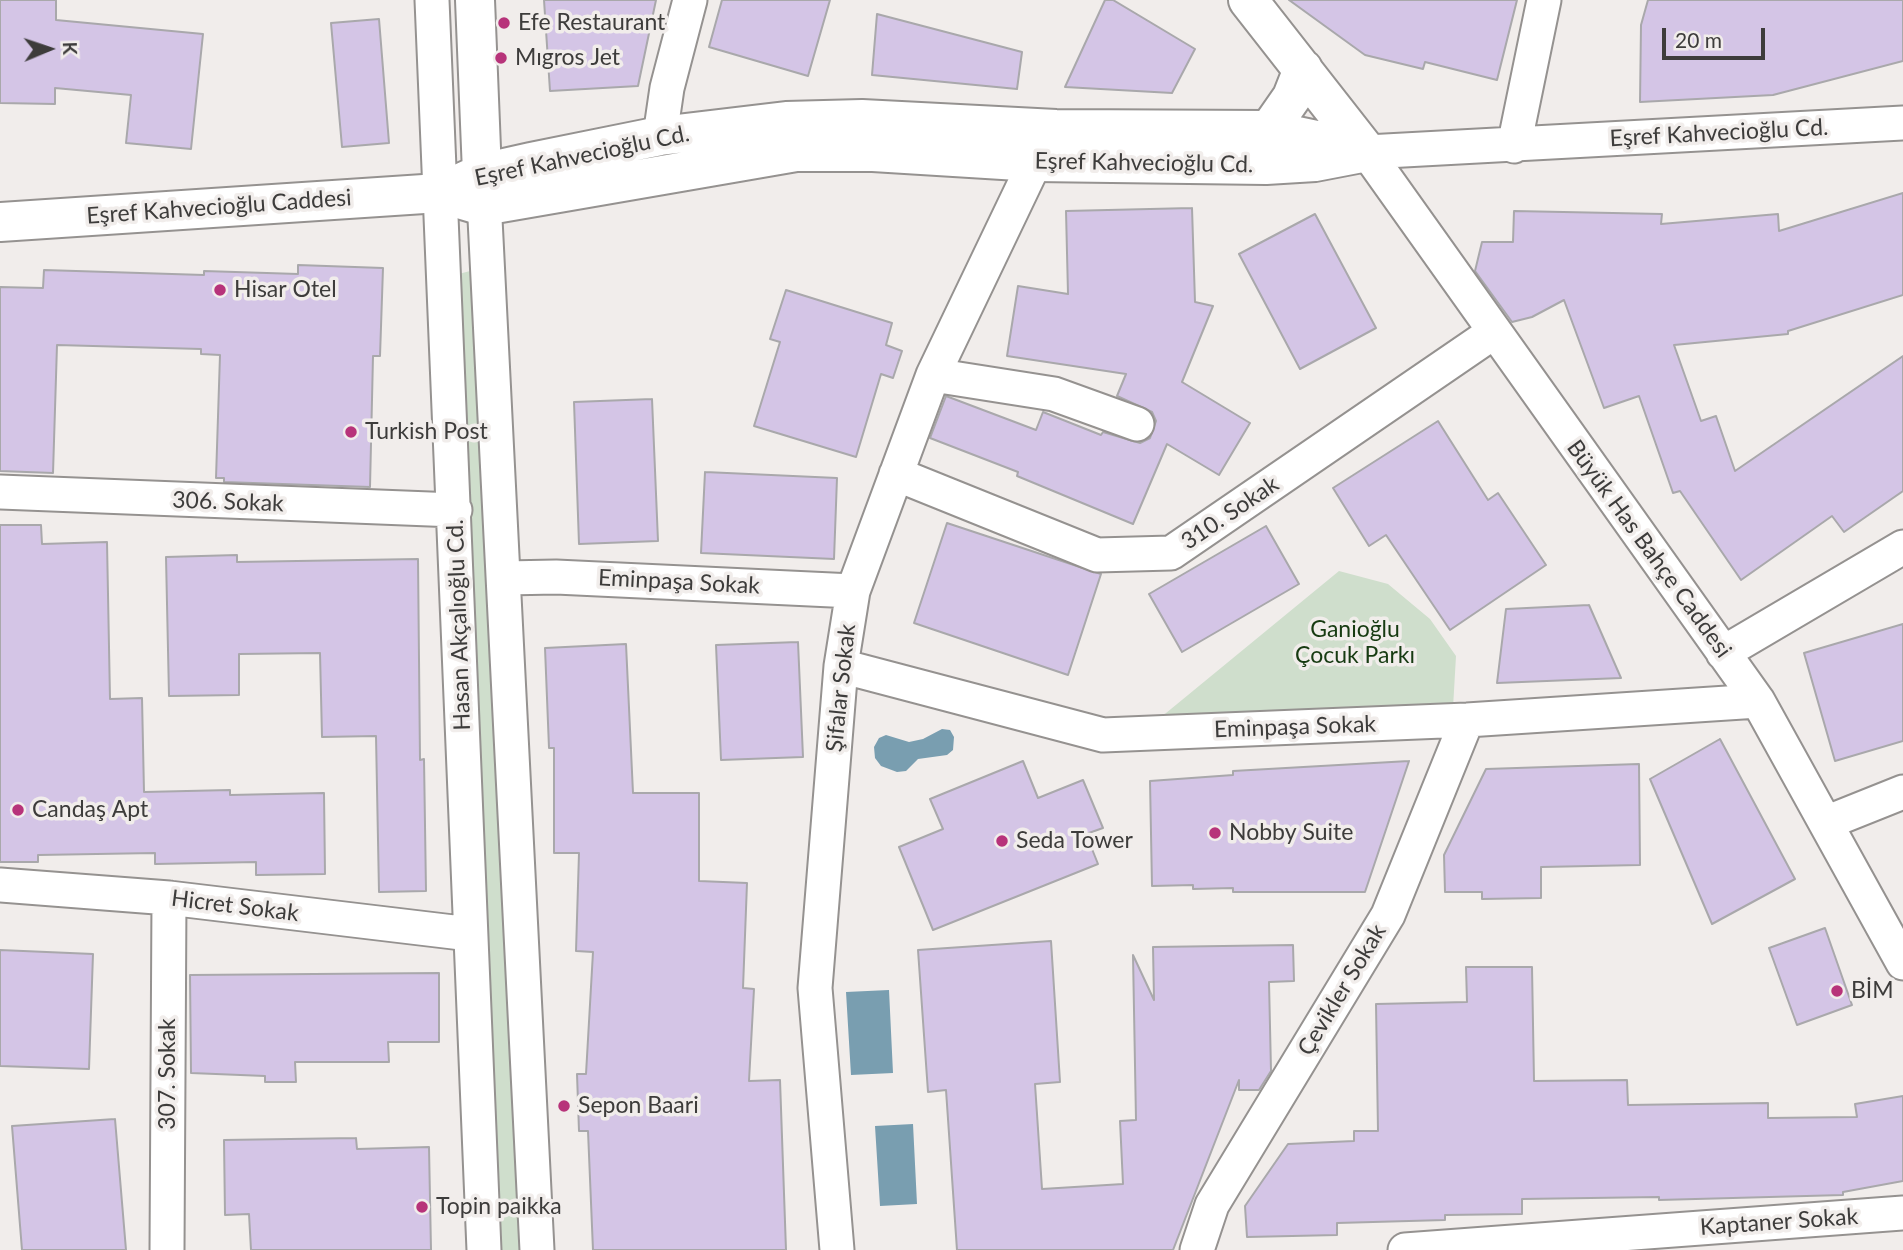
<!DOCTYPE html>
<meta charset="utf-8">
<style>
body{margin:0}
#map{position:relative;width:1903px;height:1250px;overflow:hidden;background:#f1edeb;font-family:Lato,sans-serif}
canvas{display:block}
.north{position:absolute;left:14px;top:14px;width:70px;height:70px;-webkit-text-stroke:5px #f1edeb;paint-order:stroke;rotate:88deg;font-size:19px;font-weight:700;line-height:28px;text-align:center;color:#3d3c3b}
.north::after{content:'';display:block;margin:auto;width:24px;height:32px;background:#3d3c3b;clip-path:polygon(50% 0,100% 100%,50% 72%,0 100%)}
.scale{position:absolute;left:1662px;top:28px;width:103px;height:32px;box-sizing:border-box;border:4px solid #3d3c3b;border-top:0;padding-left:9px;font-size:21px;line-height:24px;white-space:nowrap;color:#3d3c3b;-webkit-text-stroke:5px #f1edeb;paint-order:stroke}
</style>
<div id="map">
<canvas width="1903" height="1250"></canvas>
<div class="north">K</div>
<div class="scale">20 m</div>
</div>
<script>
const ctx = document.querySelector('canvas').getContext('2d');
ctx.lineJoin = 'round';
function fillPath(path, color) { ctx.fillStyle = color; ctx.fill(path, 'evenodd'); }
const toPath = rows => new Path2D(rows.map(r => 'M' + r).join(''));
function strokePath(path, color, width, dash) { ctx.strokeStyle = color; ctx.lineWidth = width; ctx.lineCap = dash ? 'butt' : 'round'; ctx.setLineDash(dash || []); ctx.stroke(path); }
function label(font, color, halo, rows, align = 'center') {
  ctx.font = font + ' Lato,sans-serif'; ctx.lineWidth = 7; ctx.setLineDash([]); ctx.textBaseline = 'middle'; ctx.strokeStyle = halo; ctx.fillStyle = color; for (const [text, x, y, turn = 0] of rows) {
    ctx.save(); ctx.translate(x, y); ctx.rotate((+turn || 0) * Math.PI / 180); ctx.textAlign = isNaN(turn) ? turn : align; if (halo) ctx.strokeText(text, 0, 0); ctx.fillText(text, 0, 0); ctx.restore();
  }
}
fillPath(toPath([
 [470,271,521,1250,502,1250,455,275],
 [1339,571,1388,584,1430,619,1456,656,1453,708,1160,718]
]), '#cfdecc');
fillPath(toPath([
 [942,729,950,730,954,737,953,750,947,755,918,759,906,771,897,772,881,766,875,758,874,747,879,738,886,735,909,742,923,739],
 [889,990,893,1073,851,1075,846,992],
 [913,1124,917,1204,880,1206,875,1126]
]), '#799eb0');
const building = toPath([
 [0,0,56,0,56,20,203,34,191,149,126,143,131,95,55,88,55,104,0,103,0,0],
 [544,0,656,0,638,86,550,91,544,0],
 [722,0,830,0,808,76,709,47,722,0],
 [1105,0,1113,0,1195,49,1172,93,1065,87,1105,0],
 [1289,0,1517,0,1497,80,1425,62,1423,69,1365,55,1289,0],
 [1648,0,1903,0,1903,61,1773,95,1640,102,1641,25,1648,0],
 [877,14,1022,52,1017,89,872,75,877,14],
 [379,19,389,143,342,147,331,23,379,19],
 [1903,193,1903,295,1788,331,1788,334,1674,345,1701,421,1716,416,1735,471,1903,356,1903,491,1844,532,1832,516,1741,580,1680,491,1673,493,1639,396,1604,408,1564,300,1532,317,1512,322,1475,271,1482,242,1513,242,1514,211,1662,214,1661,224,1778,214,1779,231,1903,193],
 [1192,208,1195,302,1213,306,1182,382,1250,423,1219,475,1167,444,1133,524,1017,476,1018,472,930,438,946,396,1036,430,1043,412,1101,435,1103,432,1140,443,1150,438,1156,421,1152,412,1117,396,1126,374,1007,356,1018,286,1068,294,1066,211,1192,208],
 [1315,214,1376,328,1300,369,1239,254,1315,214],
 [298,265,383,268,380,356,373,356,370,487,224,482,224,478,216,478,220,355,201,354,201,349,57,345,53,473,0,471,0,287,43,288,44,270,204,275,204,271,298,274,298,265],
 [786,290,892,323,886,345,902,351,893,378,881,374,856,457,754,426,780,342,770,339,786,290],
 [652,399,658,541,579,544,574,402,652,399],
 [1438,421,1488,500,1498,493,1546,565,1450,630,1386,535,1369,546,1333,488,1438,421],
 [705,472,837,478,834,559,701,553,705,472],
 [947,523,1101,574,1068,675,914,623,947,523],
 [0,525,41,525,42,544,107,542,110,699,142,698,144,792,230,790,230,795,324,793,325,874,256,875,256,862,155,864,155,853,38,855,38,862,0,862,0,525],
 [1266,526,1299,584,1182,652,1149,594,1266,526],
 [237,555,237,562,418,559,420,760,424,759,426,891,379,892,376,736,322,737,320,653,239,654,239,695,169,696,166,557,237,555],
 [1589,605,1621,678,1497,683,1506,609,1589,605],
 [1903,624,1903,741,1835,761,1804,653,1903,624],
 [798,642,803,757,721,760,716,645,798,642],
 [626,644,633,793,699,793,699,881,747,883,743,988,754,989,749,1081,780,1080,786,1250,593,1250,588,1131,579,1131,577,1074,586,1074,593,952,576,951,579,853,554,853,554,748,549,748,545,648,626,644],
 [1720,739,1795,879,1712,924,1650,779,1720,739],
 [1023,761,1038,798,1083,780,1103,828,1086,834,1098,864,933,930,899,847,943,829,930,799,1023,761],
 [1409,761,1365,892,1233,892,1233,888,1193,889,1193,885,1152,886,1150,781,1233,775,1233,771,1409,761],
 [1639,764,1640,865,1541,867,1541,898,1482,899,1482,892,1445,892,1444,855,1486,769,1639,764],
 [1825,928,1852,1005,1797,1025,1769,948,1825,928],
 [1051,941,1060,1082,1035,1084,1042,1189,1123,1184,1120,1121,1136,1120,1133,955,1154,1000,1153,947,1293,945,1294,981,1269,982,1271,1071,1259,1090,1239,1090,1239,1080,1173,1250,957,1250,946,1090,928,1092,918,950,1051,941],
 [0,950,93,954,89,1069,0,1066,0,950],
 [1466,967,1532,967,1534,1081,1627,1080,1628,1105,1768,1103,1768,1118,1857,1117,1855,1104,1903,1096,1903,1181,1843,1192,1843,1195,1659,1200,1659,1197,1522,1199,1522,1214,1445,1215,1445,1220,1337,1223,1337,1235,1247,1237,1245,1206,1288,1144,1354,1141,1354,1131,1378,1131,1376,1004,1467,1002,1466,967],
 [439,973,439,1042,388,1042,389,1062,295,1062,296,1082,265,1082,265,1076,191,1073,190,975,439,973],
 [115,1119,126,1250,22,1250,12,1126,115,1119],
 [356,1138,357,1149,429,1147,431,1250,251,1250,249,1214,225,1215,224,1140,356,1138]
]);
fillPath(building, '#d4c5e6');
strokePath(building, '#a9a8ab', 2);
const street = toPath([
 [432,0,484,1250],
 [660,136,667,88,690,0],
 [1514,146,1544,0],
 [1367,152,1758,701,1903,963],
 [1367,152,1903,123],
 [483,179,537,1250],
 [933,375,1054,394,1137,424],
 [896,474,1097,555,1171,553,1494,332],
 [0,492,455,510],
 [505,578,556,577,853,591],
 [1723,653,1903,547],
 [841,666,1103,735,1467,720,1758,701],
 [1828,822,1903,792],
 [0,885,169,898,470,934],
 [167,1250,169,898],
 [837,1250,815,988,841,666,853,591,933,375,1035,162],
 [1197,1250,1212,1205,1388,915,1467,720],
 [1405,1250,1903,1213]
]);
const secondary = toPath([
 [475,0,482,173],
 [1248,0,1367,152],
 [1269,130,1292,97,1303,69],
 [439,193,482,173,531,162,660,136,786,121,862,119,1056,129,1269,130,1355,148],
 [0,222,439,193,483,206,796,152,873,152,1035,162,1266,165,1315,162,1367,152]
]);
strokePath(street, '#959290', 37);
strokePath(secondary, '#959290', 42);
strokePath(street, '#fff', 33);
strokePath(secondary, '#fff', 38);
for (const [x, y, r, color] of [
 [504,23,7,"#b7337a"],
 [501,58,7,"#b7337a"],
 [220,290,7,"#b7337a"],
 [351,432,7,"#b7337a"],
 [18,810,7,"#b7337a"],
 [1215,833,7,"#b7337a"],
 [1002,841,7,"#b7337a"],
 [1837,991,7,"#b7337a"],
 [564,1106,7,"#b7337a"],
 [422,1207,7,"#b7337a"]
]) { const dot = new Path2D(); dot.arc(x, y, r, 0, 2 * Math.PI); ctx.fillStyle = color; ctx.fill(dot); strokePath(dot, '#f1edeb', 2.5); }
label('23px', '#3d3c3b', '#f1edeb', [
 ["Efe Restaurant",518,23],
 ["Mıgros Jet",515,58],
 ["Hisar Otel",234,290],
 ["Turkish Post",365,432],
 ["Candaş Apt",32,810],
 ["Nobby Suite",1229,833],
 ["Seda Tower",1016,841],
 ["BİM",1851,991],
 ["Sepon Baari",578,1106],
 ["Topin paikka",436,1207]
], 'left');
label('23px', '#3d3c3b', '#f1edeb', [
 ["Eşref Kahvecioğlu Cd.",1719,133,-3],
 ["Eşref Kahvecioğlu Cd.",582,156,-12],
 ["Eşref Kahvecioğlu Cd.",1144,163,1],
 ["Eşref Kahvecioğlu Caddesi",219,207,-4],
 ["306. Sokak",228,502,2],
 ["310. Sokak",1230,513,-34],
 ["Büyük Has Bahçe Caddesi",1649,549,54],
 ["Eminpaşa Sokak",679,582,3],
 ["Hasan Akçalıoğlu Cd.",459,625,-92],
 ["Şifalar Sokak",841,688,-84],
 ["Eminpaşa Sokak",1295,727,-2],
 ["Hicret Sokak",235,906,7],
 ["Çevikler Sokak",1342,990,-59],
 ["307. Sokak",168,1074,-90],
 ["Kaptaner Sokak",1779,1222,-4]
]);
label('23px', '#173b12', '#f1edeb', [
 ["Ganioğlu",1355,630],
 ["Çocuk Parkı",1355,656]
]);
</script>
